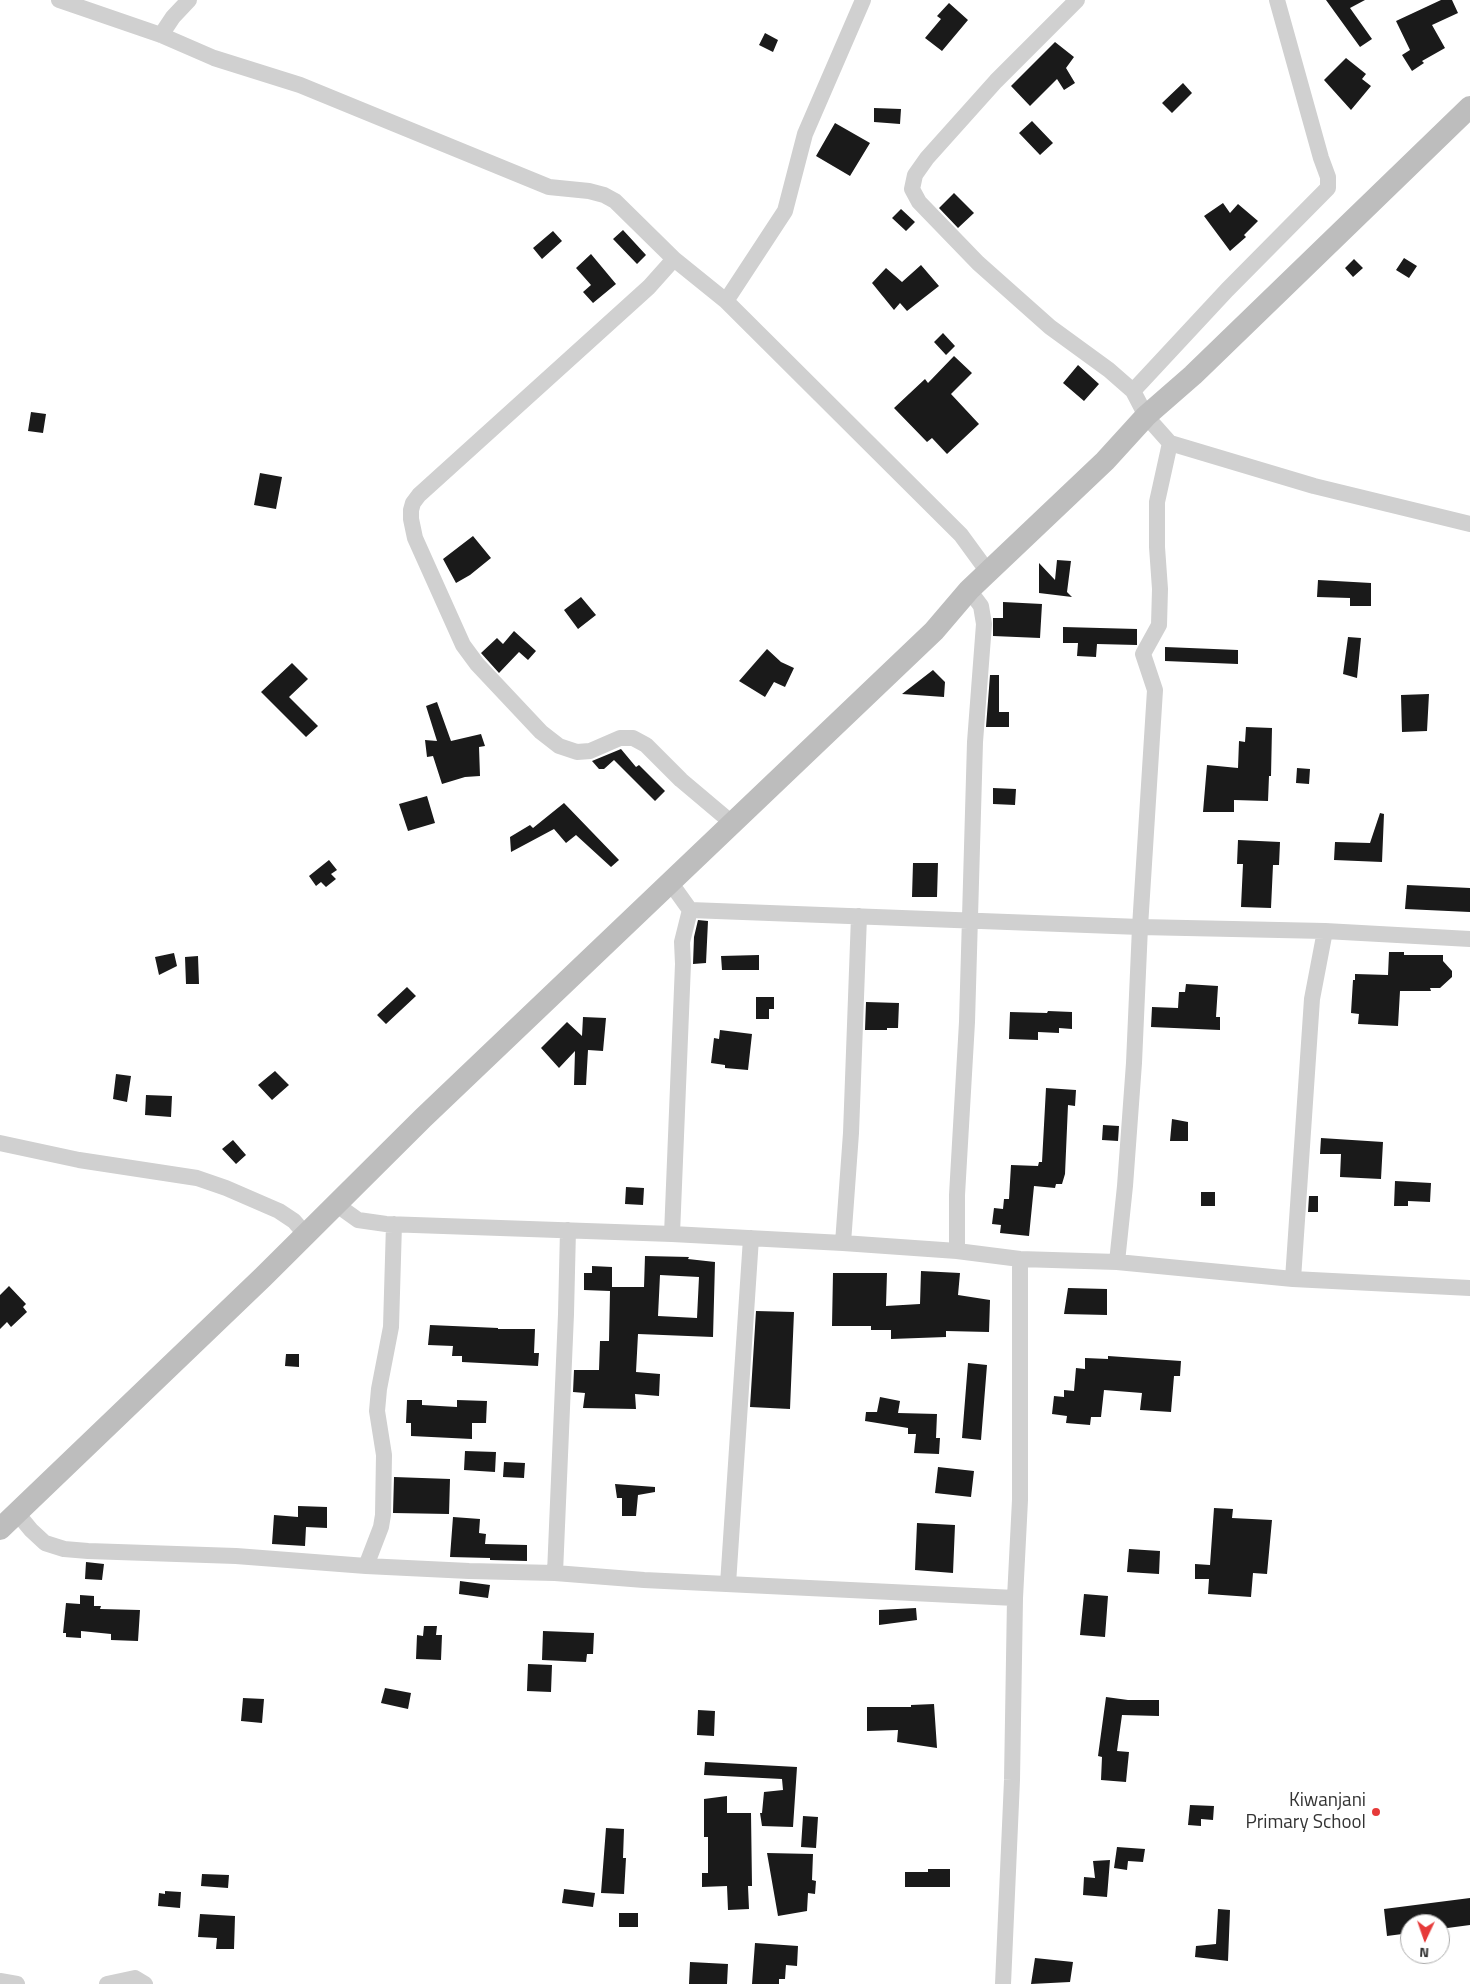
<!DOCTYPE html>
<style>
body{margin:0}
#map{position:relative;width:1470px;height:1984px;overflow:hidden;background:#fff;font-family:"Titillium Web",sans-serif}
canvas{display:block}
.north{position:absolute;left:1400px;top:1914px;width:50px;height:50px;box-sizing:border-box;background:#fff;border:1px solid #adadad;border-radius:50%;rotate:183deg;font-size:14px;font-weight:700;line-height:20px;text-align:center;color:#333}
.north::after{content:'';display:block;margin:auto;width:18px;height:22px;background:#e63a39;clip-path:polygon(50% 0,100% 100%,50% 72%,0 100%)}
</style>
<div id="map">
<canvas width="1470" height="1984"></canvas>
<div class="north">N</div>
</div>
<script>
const ctx = document.querySelector('canvas').getContext('2d');
ctx.lineJoin = 'round';
function fillPath(path, color) { ctx.fillStyle = color; ctx.fill(path, 'evenodd'); }
const toPath = rows => new Path2D(rows.map(r => 'M' + r).join(''));
function strokePath(path, color, width, dash) { ctx.strokeStyle = color; ctx.lineWidth = width; ctx.lineCap = dash ? 'butt' : 'round'; ctx.setLineDash(dash || []); ctx.stroke(path); }
function label(font, color, halo, rows, align = 'center') {
  ctx.font = font + ' "Titillium Web",sans-serif'; ctx.lineWidth = 5; ctx.setLineDash([]); ctx.textBaseline = 'middle'; ctx.strokeStyle = halo; ctx.fillStyle = color; for (const [text, x, y, turn = 0] of rows) {
    ctx.save(); ctx.translate(x, y); ctx.rotate((+turn || 0) * Math.PI / 180); ctx.textAlign = isNaN(turn) ? turn : align; if (halo) ctx.strokeText(text, 0, 0); ctx.fillText(text, 0, 0); ctx.restore();
  }
}
fillPath(toPath([
 [1326,0,1365,0,1350,8,1372,39,1360,47],
 [1441,0,1452,0,1458,13,1432,25,1445,48,1422,61,1424,63,1412,71,1402,55,1410,50,1396,21],
 [949,3,968,20,942,51,925,38,941,19,937,16],
 [765,33,778,40,773,52,759,45],
 [1055,42,1074,57,1066,68,1075,83,1064,90,1057,79,1030,106,1011,86],
 [1346,58,1366,74,1362,79,1371,86,1351,110,1324,80],
 [1183,83,1192,93,1172,113,1162,103],
 [874,108,901,109,900,124,874,122],
 [1032,121,1053,143,1040,155,1019,133],
 [835,123,870,143,850,176,816,156],
 [954,193,974,213,958,228,939,208],
 [1223,203,1230,213,1238,204,1258,221,1244,235,1246,237,1230,251,1204,216],
 [901,209,915,222,906,231,892,218],
 [623,230,646,255,637,264,613,239],
 [553,231,562,241,542,259,533,248],
 [591,254,616,284,593,303,583,292,591,285,576,268],
 [1404,258,1417,266,1409,278,1396,270],
 [1354,259,1363,268,1353,277,1345,268],
 [921,265,939,286,907,311,900,303,894,310,872,283,886,268,902,282],
 [943,333,955,346,946,355,934,342],
 [954,356,972,373,951,394,979,424,947,454,932,438,927,442,894,408,925,379,928,383],
 [1078,365,1099,384,1084,401,1063,383],
 [31,412,46,414,43,433,28,431],
 [260,473,282,477,276,509,254,505],
 [473,536,491,558,470,575,456,583,443,559],
 [1057,560,1071,561,1067,592,1072,597,1039,593,1039,563,1055,580],
 [1318,580,1371,583,1371,606,1350,606,1350,598,1317,597],
 [581,597,596,615,578,629,564,610],
 [1003,602,1042,604,1040,638,993,636,993,618,1003,618],
 [1063,627,1137,629,1137,645,1097,644,1096,657,1077,656,1078,643,1063,643],
 [514,631,536,651,528,660,519,652,499,673,481,653,497,638,503,644],
 [1348,637,1361,638,1357,678,1343,674],
 [1165,647,1238,650,1238,664,1165,661],
 [767,649,781,662,794,668,785,687,774,682,765,697,739,681],
 [292,663,308,679,289,697,318,726,306,737,261,692],
 [933,670,945,682,944,697,902,694],
 [990,675,999,675,999,712,1009,712,1009,727,986,727],
 [1429,694,1427,731,1402,732,1401,695],
 [437,702,451,741,481,734,485,746,479,747,480,776,465,777,442,784,433,756,427,757,425,740,437,741,426,706],
 [1246,727,1272,728,1271,776,1269,776,1268,801,1234,800,1234,812,1203,812,1207,765,1238,768,1239,741,1245,742],
 [621,749,636,767,639,765,665,791,655,801,614,760,604,769,599,769,592,761],
 [1297,768,1310,769,1309,784,1296,783],
 [993,788,1016,789,1015,805,993,804],
 [427,796,435,823,408,831,399,804],
 [564,803,619,860,611,867,576,835,566,843,554,829,511,852,510,837,530,825,533,828],
 [1380,813,1384,814,1382,862,1334,860,1335,842,1370,843],
 [1238,840,1280,842,1279,865,1273,865,1271,908,1241,907,1243,864,1237,864],
 [329,860,337,870,331,874,336,879,326,887,321,882,316,886,309,876],
 [913,863,938,863,937,897,912,897],
 [1407,885,1470,888,1470,912,1405,909],
 [698,920,708,921,706,963,693,964,694,937],
 [1389,952,1404,952,1404,955,1443,955,1443,961,1452,971,1452,977,1440,988,1430,988,1431,991,1400,991,1398,1026,1358,1024,1359,1014,1351,1013,1353,980,1355,980,1355,974,1388,975],
 [174,953,177,966,159,975,155,957],
 [759,955,759,970,722,970,721,956],
 [198,956,199,984,186,984,185,957],
 [1186,984,1218,986,1216,1017,1220,1017,1220,1030,1151,1027,1152,1007,1178,1008,1179,992,1185,992],
 [407,987,416,996,386,1024,377,1015],
 [756,997,774,997,774,1009,769,1009,769,1019,756,1019],
 [866,1002,899,1003,898,1028,887,1028,887,1030,865,1030],
 [1048,1011,1072,1012,1072,1029,1059,1028,1059,1033,1038,1032,1038,1040,1009,1039,1010,1012,1047,1013],
 [583,1017,606,1018,603,1051,588,1050,586,1085,574,1085,575,1051,559,1068,541,1048,567,1022,582,1036],
 [720,1030,752,1034,748,1070,725,1068,725,1065,711,1063,714,1038,719,1039],
 [275,1071,289,1085,272,1100,258,1085],
 [116,1074,131,1076,127,1102,113,1099],
 [1046,1088,1076,1090,1075,1106,1068,1105,1065,1174,1062,1184,1056,1184,1055,1188,1034,1186,1029,1236,1000,1233,1001,1225,992,1224,994,1208,1003,1209,1004,1199,1009,1199,1011,1165,1038,1166,1039,1162,1042,1162],
 [146,1095,172,1096,171,1117,145,1115],
 [1172,1119,1188,1122,1188,1141,1170,1141],
 [1103,1125,1119,1126,1118,1141,1102,1140],
 [1321,1138,1383,1142,1381,1179,1340,1177,1341,1154,1320,1154],
 [233,1140,246,1155,236,1164,222,1149],
 [1395,1181,1431,1183,1430,1202,1408,1201,1408,1206,1394,1206],
 [626,1187,644,1188,643,1205,625,1204],
 [1201,1192,1215,1192,1215,1206,1201,1206],
 [1309,1196,1318,1196,1318,1212,1308,1212],
 [645,1256,689,1257,688,1259,715,1262,713,1337,638,1334,636,1372,660,1374,659,1396,635,1394,636,1409,583,1408,585,1393,573,1392,574,1370,599,1370,600,1341,609,1341,610,1291,584,1290,584,1273,592,1273,592,1266,612,1267,612,1287,644,1287],
 [660,1275,699,1277,697,1318,658,1316],
 [921,1271,960,1273,958,1295,990,1300,989,1332,946,1331,946,1337,891,1339,891,1330,871,1330,871,1326,832,1326,833,1273,887,1273,886,1306,920,1304],
 [9,1286,26,1304,23,1307,27,1312,11,1327,7,1322,0,1329,0,1295],
 [1068,1288,1107,1289,1107,1315,1064,1314],
 [756,1311,794,1312,790,1409,750,1407],
 [430,1325,498,1328,498,1329,535,1329,534,1353,539,1353,538,1366,462,1362,462,1356,452,1356,453,1346,428,1345],
 [286,1354,299,1354,299,1367,285,1366],
 [1108,1356,1181,1361,1180,1376,1174,1376,1171,1412,1140,1410,1142,1393,1104,1390,1101,1417,1091,1417,1090,1425,1066,1423,1067,1416,1052,1414,1054,1396,1064,1397,1064,1390,1074,1391,1076,1368,1085,1369,1085,1358,1108,1359],
 [968,1363,987,1365,981,1440,962,1438],
 [880,1397,900,1401,898,1413,937,1414,936,1438,940,1438,939,1454,914,1453,916,1434,908,1434,908,1428,865,1421,866,1412,877,1412],
 [407,1400,422,1400,422,1405,457,1407,457,1400,487,1401,486,1423,472,1423,472,1439,411,1436,411,1423,406,1423],
 [465,1451,496,1452,495,1472,464,1470],
 [504,1462,525,1463,524,1478,503,1477],
 [938,1467,974,1471,971,1497,935,1493],
 [394,1477,450,1479,449,1514,393,1513],
 [615,1484,655,1487,655,1492,638,1495,636,1516,622,1516,622,1498,617,1498],
 [298,1506,327,1507,327,1528,306,1527,305,1546,272,1544,274,1515,298,1517],
 [1214,1508,1233,1509,1232,1518,1272,1520,1267,1574,1253,1573,1251,1597,1208,1594,1209,1579,1195,1579,1195,1564,1210,1565],
 [453,1517,480,1519,479,1533,486,1534,485,1544,527,1545,527,1561,490,1560,490,1558,450,1557],
 [917,1523,955,1525,953,1573,915,1570],
 [1129,1549,1160,1551,1159,1574,1127,1572],
 [86,1562,104,1564,102,1580,85,1579],
 [460,1581,490,1585,488,1598,459,1594],
 [1084,1594,1108,1596,1105,1637,1080,1635],
 [80,1595,94,1596,94,1606,101,1606,100,1609,140,1610,138,1641,111,1640,111,1634,81,1631,81,1638,66,1637,66,1633,63,1633,66,1603,80,1604],
 [916,1608,917,1620,879,1625,879,1610],
 [424,1626,437,1626,436,1635,442,1635,441,1660,416,1659,417,1635,423,1636],
 [543,1631,594,1633,593,1654,587,1654,586,1662,542,1660],
 [528,1664,552,1665,551,1692,527,1691],
 [385,1688,411,1693,408,1709,381,1703],
 [1106,1697,1128,1700,1159,1700,1159,1716,1122,1715,1117,1751,1129,1752,1126,1782,1101,1780,1102,1757,1098,1756],
 [243,1698,264,1699,262,1723,241,1721],
 [934,1704,937,1748,897,1742,898,1730,867,1731,867,1707,911,1707,911,1705],
 [698,1710,715,1711,714,1736,697,1735],
 [705,1762,797,1767,793,1827,762,1826,760,1813,762,1813,764,1792,783,1790,782,1779,704,1775],
 [727,1796,727,1813,751,1813,752,1886,748,1886,749,1909,728,1910,727,1886,702,1887,702,1873,708,1873,708,1837,704,1837,704,1799],
 [1190,1805,1214,1806,1213,1820,1201,1819,1201,1826,1188,1825],
 [803,1816,818,1817,816,1848,801,1847],
 [606,1828,624,1829,623,1858,626,1858,624,1894,601,1893],
 [1117,1847,1145,1849,1143,1862,1128,1861,1127,1870,1114,1868],
 [767,1853,813,1854,812,1880,816,1881,815,1894,808,1893,807,1911,778,1916],
 [1110,1860,1107,1897,1083,1895,1084,1877,1095,1878,1093,1861],
 [928,1869,950,1869,950,1887,905,1887,905,1872,928,1872],
 [202,1874,229,1875,228,1888,201,1886],
 [564,1889,595,1893,593,1907,562,1903],
 [165,1891,181,1892,180,1908,158,1906,159,1893,165,1894],
 [1470,1898,1470,1925,1440,1929,1440,1924,1410,1924,1410,1933,1387,1936,1384,1909],
 [1218,1909,1230,1910,1228,1961,1195,1957,1196,1946,1216,1944],
 [619,1913,638,1913,638,1927,619,1927],
 [200,1914,235,1916,234,1949,216,1949,217,1938,198,1937],
 [755,1943,798,1946,797,1966,786,1965,785,1979,779,1979,779,1984,752,1984],
 [1035,1958,1073,1962,1070,1982,1031,1984],
 [690,1962,728,1964,727,1984,689,1984]
]), '#1a1a1a');
strokePath(toPath([
 [59,0,161,35,214,58,300,85,549,187,589,191,604,195,615,201,674,259,726,301,785,211,805,134,863,0],
 [1077,0,996,81,927,158,915,175,912,189,919,202,978,263,1050,327,1109,370,1133,391,1146,416,1170,443,1157,502,1157,547,1160,589,1159,625,1143,654,1155,690,1140,927,1134,1063,1125,1186,1117,1262],
 [161,35,173,17,189,0],
 [674,259,649,287,419,495,413,503,411,510,411,519,415,538,463,645,477,664,541,732,559,746,577,752,590,751,620,738,633,738,646,745,681,780,732,823],
 [726,301,961,535,988,572],
 [1133,391,1227,290,1328,188,1328,177,1321,158,1277,0],
 [1170,443,1314,486,1470,524],
 [670,882,690,910,682,942,683,964,672,1234],
 [690,910,1140,927,1325,931,1470,939],
 [0,1143,79,1160,197,1178,226,1188,279,1211,294,1221,306,1235],
 [337,1205,358,1220,386,1224,672,1234,843,1243,957,1251,1020,1259,1117,1262,1293,1279,1470,1288],
 [843,1243,851,1133,859,916],
 [957,1251,957,1195,967,1022,975,742,984,624,981,606,969,590],
 [1293,1279,1312,999,1325,931],
 [17,1513,31,1530,45,1543,64,1549,88,1551,236,1556,366,1566,469,1571,555,1573,644,1580,1015,1598],
 [366,1566,381,1527,383,1515,384,1455,377,1411,379,1389,391,1327,394,1224],
 [555,1573,566,1314,568,1230],
 [728,1584,751,1238],
 [0,1981,17,1984],
 [107,1984,135,1978,145,1984],
 [1003,1984,1012,1780,1015,1598,1020,1500,1020,1259]
]), '#d0d0d0', 16);
strokePath(toPath([
 [0,1529,263,1277,423,1118,934,631,969,590,1105,461,1146,416,1193,375,1470,107]
]), '#bdbdbd', 22);
for (const [x, y, r, color] of [
 [1376,1812,5,"#e63a39"]
]) { const dot = new Path2D(); dot.arc(x, y, r, 0, 2 * Math.PI); ctx.fillStyle = color; ctx.fill(dot); strokePath(dot, '#fff', 2); }
label('19px', '#333', '#fff', [
 ["Kiwanjani",1366,1801],
 ["Primary School",1366,1823]
], 'right');
</script>
